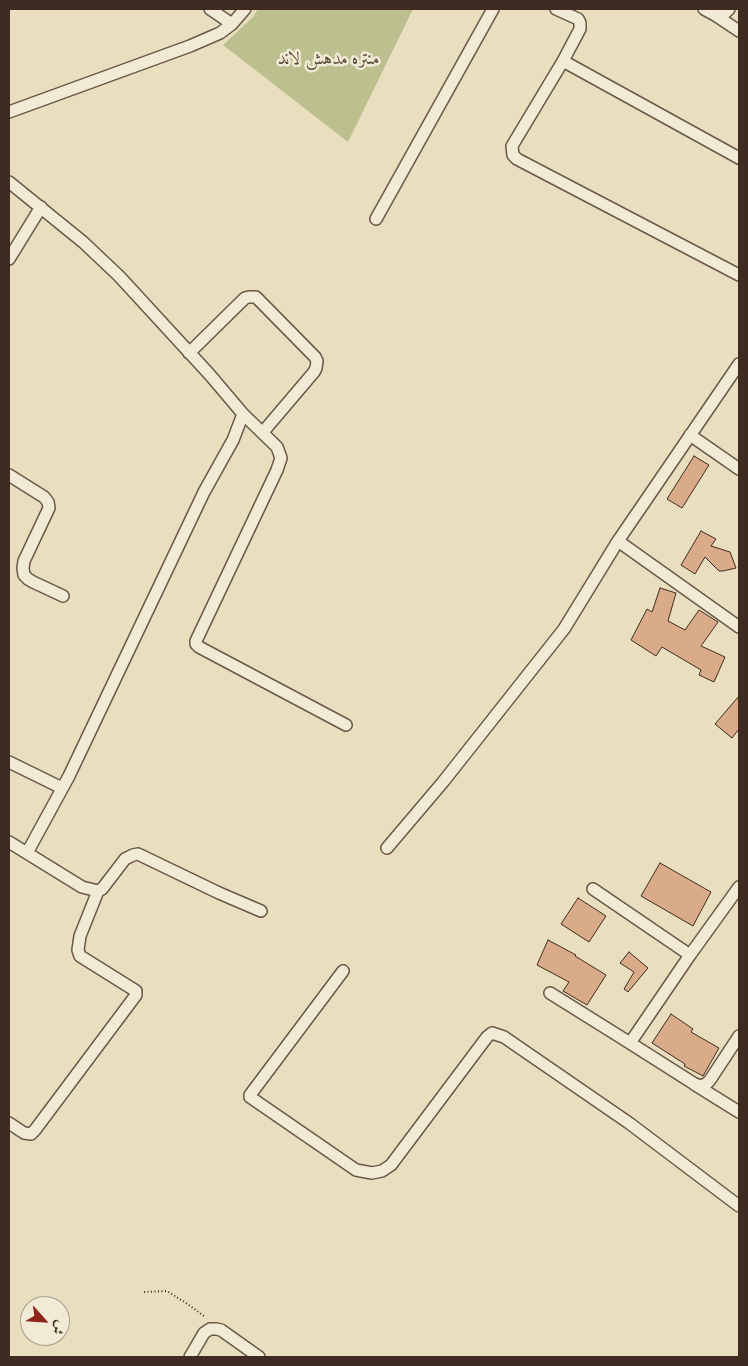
<!DOCTYPE html>
<meta charset="utf-8">
<style>
body{margin:0}
#map{position:relative;width:748px;height:1366px;overflow:hidden;background:#e9dfbe;font-family:"Sorts Mill Goudy",Amiri,serif}
canvas{display:block}
.frame{position:absolute;inset:0;border:10px solid #3f2b21;pointer-events:none}
.north{position:absolute;left:20px;top:1296px;width:50px;height:50px;box-sizing:border-box;background:#f1ead5;border:1px solid #aa9e8d;border-radius:50%;rotate:116deg;font-size:14px;font-weight:700;line-height:20px;text-align:center;color:#3f2b21}
.north::after{content:'';display:block;margin:auto;width:18px;height:22px;background:#8f2418;clip-path:polygon(50% 0,100% 100%,50% 72%,0 100%)}
</style>
<div id="map">
<canvas width="748" height="1366"></canvas>
<div class="frame"></div>
<div class="north">ش</div>
</div>
<script>
const ctx = document.querySelector('canvas').getContext('2d');
ctx.lineJoin = 'round';
function fillPath(path, color) { ctx.fillStyle = color; ctx.fill(path, 'evenodd'); }
const toPath = rows => new Path2D(rows.map(r => 'M' + r).join(''));
function strokePath(path, color, width, dash) { ctx.strokeStyle = color; ctx.lineWidth = width; ctx.lineCap = dash ? 'butt' : 'round'; ctx.setLineDash(dash || []); ctx.stroke(path); }
function label(font, color, halo, rows, align = 'center') {
  ctx.font = font + ' "Sorts Mill Goudy",Amiri,serif'; ctx.lineWidth = 5; ctx.setLineDash([]); ctx.textBaseline = 'middle'; ctx.strokeStyle = halo; ctx.fillStyle = color; for (const [text, x, y, turn = 0] of rows) {
    ctx.save(); ctx.translate(x, y); ctx.rotate((+turn || 0) * Math.PI / 180); ctx.textAlign = isNaN(turn) ? turn : align; if (halo) ctx.strokeText(text, 0, 0); ctx.fillText(text, 0, 0); ctx.restore();
  }
}
fillPath(toPath([
 [258,9,413,9,348,142,223,45,253,17]
]), '#bbc08e');
const building = toPath([
 [694,456,709,465,682,508,667,499,694,456],
 [701,531,716,539,711,546,730,552,736,568,723,571,719,571,705,557,695,574,681,565,701,531],
 [660,588,676,593,668,621,685,630,699,610,718,622,701,646,725,657,714,682,699,675,701,670,662,647,656,656,631,640,647,609,652,612,660,588],
 [739,696,739,729,732,738,715,724,739,696],
 [660,863,711,892,693,926,641,896,660,863],
 [578,898,606,916,589,942,561,924,578,898],
 [548,940,576,955,575,956,606,975,587,1005,563,991,569,982,537,965,548,940],
 [629,952,648,968,628,992,624,989,634,972,620,963,629,952],
 [671,1014,693,1029,691,1032,719,1048,703,1076,684,1066,685,1064,652,1043,671,1014]
]);
fillPath(building, '#daab89');
strokePath(building, '#3f2b21', 1);
const minor = toPath([
 [210,9,232,24],
 [556,9,578,19,580,23,580,29,563,61,512,146,513,155,517,159,739,275],
 [704,9,715,15,721,16,724,14,729,9],
 [715,15,739,31],
 [563,61,739,158],
 [9,112,190,46,220,33,232,24,245,9],
 [9,182,83,242,119,276,210,375,243,414,233,440,204,492,69,776,27,853],
 [376,219,493,9],
 [9,259,41,207],
 [189,353,245,298,249,297,256,297,315,357,317,361,316,368,314,372,263,432],
 [243,414,277,447,281,458,277,470,196,641,196,644,199,647,346,725],
 [690,435,739,469],
 [9,475,44,497,48,502,49,508,24,561,23,568,24,575,28,579,33,582,63,596],
 [618,541,739,627],
 [9,762,62,788],
 [9,842,82,887,98,891],
 [387,848,443,782,564,629,618,541,739,364],
 [593,889,690,955],
 [343,971,250,1095,250,1097,356,1170,372,1173,382,1171,391,1165,487,1037,492,1033,504,1037,629,1123,739,1206],
 [550,993,630,1043,690,955,739,887],
 [630,1043,693,1083,700,1086,706,1084,710,1080,739,1036],
 [694,1084,739,1112],
 [9,1123,24,1133,31,1134,35,1130,136,995,136,991,80,956,78,950,80,936,98,891,102,889,125,859,133,855,138,854,219,893,261,911],
 [190,1357,204,1333,210,1329,216,1329,221,1330,259,1357]
]);
strokePath(minor, '#6a5848', 14);
strokePath(toPath([
 [144,1292,167,1291,186,1303,204,1316,205,1318]
]), '#3f2b21', 2, [1, 2.5]);
strokePath(minor, '#f1ead5', 11);
label('italic 18px', '#584937', '#f1ead5', [
 ["منتره مدهش لاند",329,61]
]);
</script>
